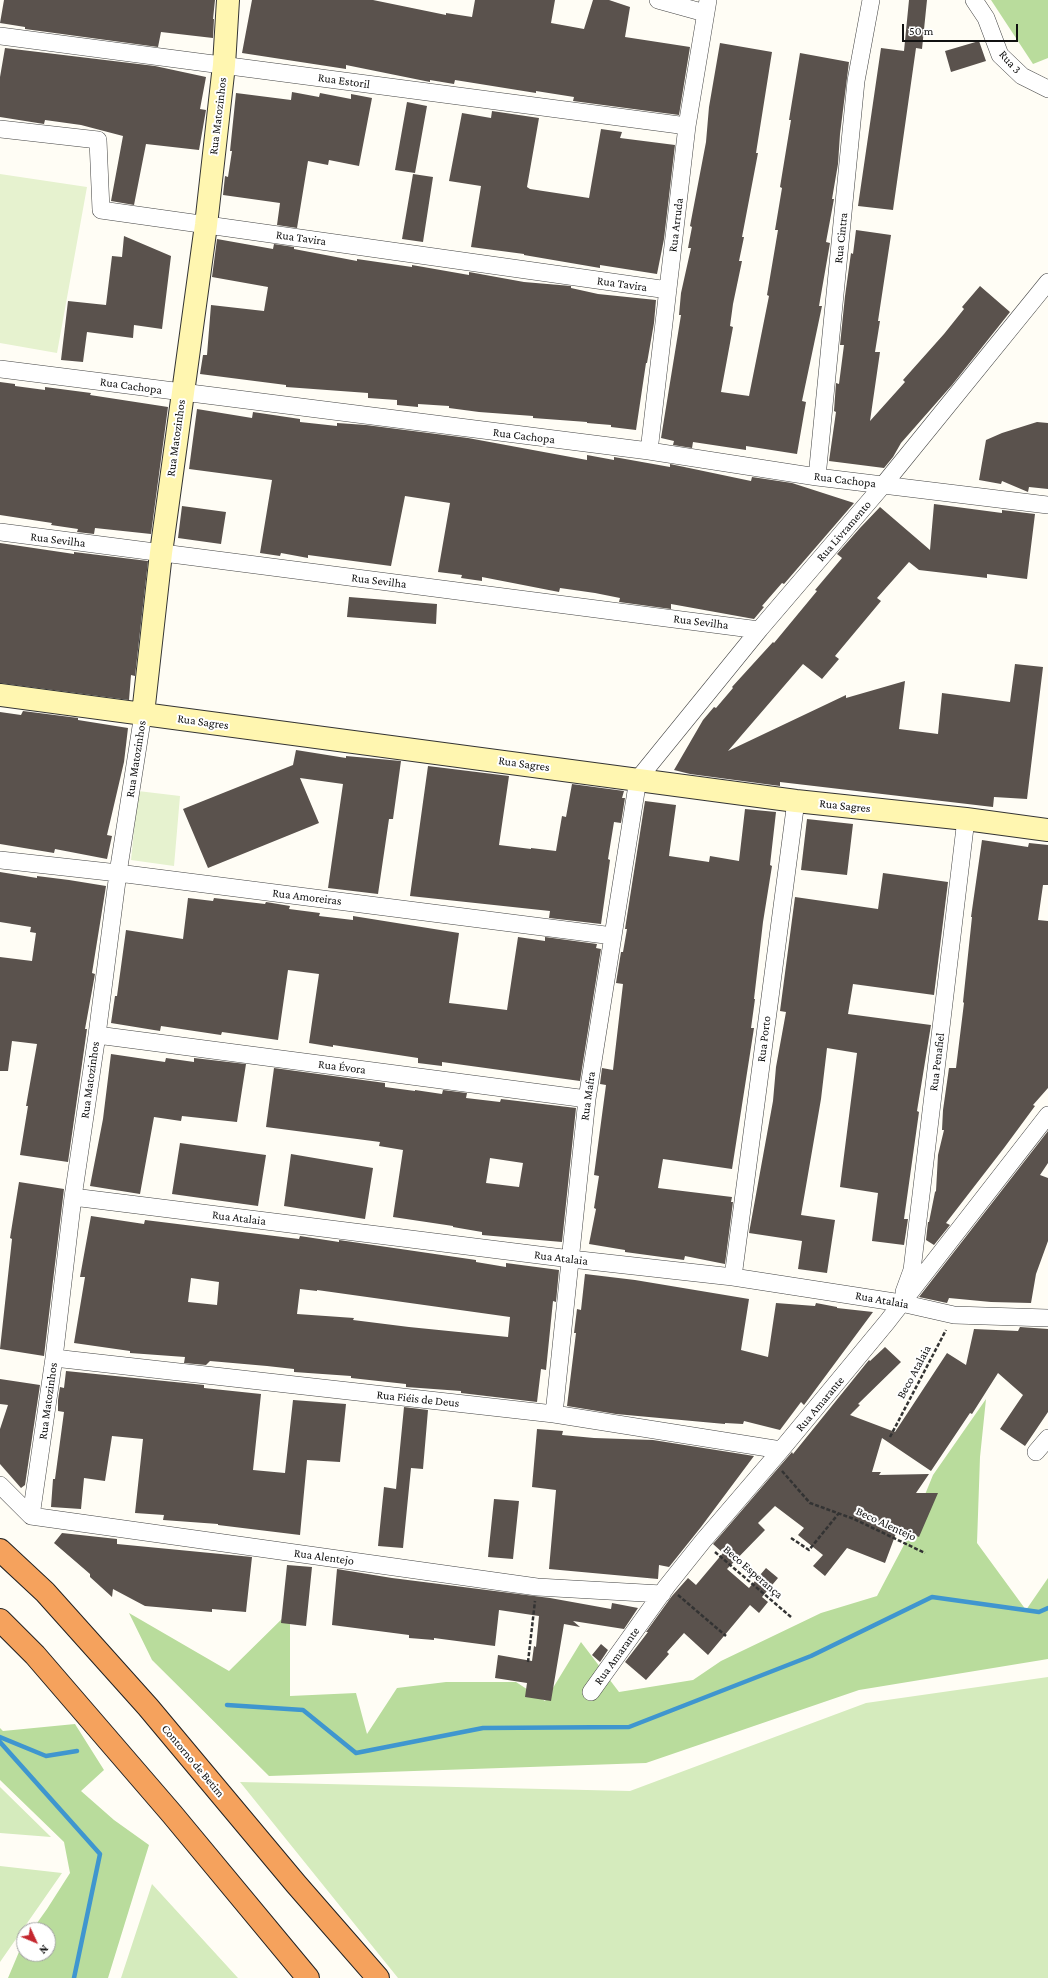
<!DOCTYPE html>
<meta charset="utf-8">
<style>
body{margin:0}
#map{position:relative;width:1048px;height:1978px;overflow:hidden;background:#fffdf5;font-family:"Crimson Pro",serif}
canvas{display:block}
.north{position:absolute;left:16px;top:1922px;width:40px;height:40px;box-sizing:border-box;background:#fff;border:1px solid #a0a0a0;border-radius:50%;rotate:134deg;font-size:11px;font-weight:700;line-height:16px;text-align:center;color:#111}
.north::after{content:'';display:block;margin:auto;width:14px;height:18px;background:#c4262e;clip-path:polygon(50% 0,100% 100%,50% 72%,0 100%)}
.scale{position:absolute;left:902px;top:24px;width:116px;height:18px;box-sizing:border-box;border:2px solid #111;border-top:0;padding-left:5px;font-size:12px;line-height:14px;white-space:nowrap;color:#111;-webkit-text-stroke:3px #fff;paint-order:stroke}
</style>
<div id="map">
<canvas width="1048" height="1978"></canvas>
<div class="north">N</div>
<div class="scale">50 m</div>
</div>
<script>
const ctx = document.querySelector('canvas').getContext('2d');
ctx.lineJoin = 'round';
function fillPath(path, color) { ctx.fillStyle = color; ctx.fill(path, 'evenodd'); }
const toPath = rows => new Path2D(rows.map(r => 'M' + r).join(''));
function strokePath(path, color, width, dash) { ctx.strokeStyle = color; ctx.lineWidth = width; ctx.lineCap = dash ? 'butt' : 'round'; ctx.setLineDash(dash || []); ctx.stroke(path); }
function label(font, color, halo, rows, align = 'center') {
  ctx.font = font + ' "Crimson Pro",serif'; ctx.lineWidth = 4; ctx.setLineDash([]); ctx.textBaseline = 'middle'; ctx.strokeStyle = halo; ctx.fillStyle = color; for (const [text, x, y, turn = 0] of rows) {
    ctx.save(); ctx.translate(x, y); ctx.rotate((+turn || 0) * Math.PI / 180); ctx.textAlign = isNaN(turn) ? turn : align; if (halo) ctx.strokeText(text, 0, 0); ctx.fillText(text, 0, 0); ctx.restore();
  }
}
fillPath(toPath([
 [1048,1677,1048,1978,398,1978,240,1782,630,1791,866,1703],
 [0,1787,51,1837,0,1833],
 [0,1866,62,1873,0,1962],
 [152,1884,238,1978,121,1978]
]), '#d5ebbd');
fillPath(toPath([
 [991,0,1048,0,1048,58,1033,64],
 [986,1399,980,1457,977,1543,1026,1610,1048,1578,1048,1659,859,1690,646,1763,269,1776,152,1660,129,1613,229,1671,290,1611,290,1696,356,1693,367,1734,397,1688,446,1682,516,1682,545,1701,581,1642,619,1692,693,1680,721,1661,821,1613,877,1596,906,1541,933,1475],
 [75,1724,104,1770,81,1791,114,1820,149,1845,108,1978,8,1978,24,1940,24,1954,48,1954,48,1930,32,1930,47,1909,70,1873,64,1842,0,1780,0,1728,3,1731]
]), '#b9dc9c');
fillPath(toPath([
 [0,174,87,187,57,353,0,343],
 [138,791,180,796,174,866,131,860]
]), '#e6f2cf');
strokePath(toPath([
 [227,1705,303,1710,356,1753,483,1728,629,1727,811,1656,932,1597,1039,1612,1048,1608],
 [0,1737,46,1756,77,1751],
 [0,1742,100,1854,74,1978]
]), '#3f96cf', 4.5);
fillPath(toPath([
 [4,0,215,0,213,19,214,19,213,38,161,32,158,47,25,29,25,27,0,23],
 [252,0,373,0,446,15,446,13,472,17,475,0,555,0,551,23,584,29,593,0,609,0,630,7,625,37,690,47,679,115,573,101,574,97,536,91,536,93,455,80,454,84,430,80,430,82,346,65,346,69,242,53],
 [909,0,927,0,922,49,916,48,893,210,858,206,881,48,904,51],
 [979,41,986,61,951,72,945,51],
 [720,43,772,52,756,153,758,153,742,237,744,237,739,261,742,261,733,304,730,326,733,327,721,392,749,396,769,296,767,295,778,230,775,230,782,188,780,187,791,120,789,120,800,53,849,62,840,134,838,164,832,199,834,199,826,242,830,243,819,306,822,306,802,401,806,402,797,454,746,446,746,450,693,442,692,448,673,445,674,441,661,438,681,315,679,315,681,293,691,248,688,248,692,227,690,226,706,142,709,107],
 [5,48,155,66,206,77,200,109,206,110,199,150,146,144,134,205,111,201,123,136,81,125,45,120,44,124,0,117,0,77],
 [292,92,319,97,320,93,351,99,351,94,372,98,359,166,329,160,328,165,308,161,297,228,277,225,280,203,223,195,225,176,228,177,232,151,230,151,236,93,291,100],
 [407,102,427,106,415,173,395,170],
 [492,111,539,118,527,187,530,189,589,198,601,129,622,132,620,138,675,145,664,239,657,274,600,265,600,268,524,255,524,254,471,247,481,186,449,181,462,113,491,118],
 [413,174,433,177,423,242,402,239],
 [856,230,891,235,878,321,880,321,875,352,880,352,870,421,905,382,903,380,944,334,964,309,962,307,980,286,1010,312,952,385,901,443,893,457,884,468,829,461,836,412,834,411,836,383,839,384,844,345,840,345,845,296,851,253,853,254],
 [124,236,171,256,162,329,134,325,133,338,87,332,83,362,61,360,68,301,106,305,112,256,122,257],
 [217,239,273,249,274,244,294,247,294,249,357,261,357,259,412,267,412,265,469,275,469,272,524,282,571,286,571,288,598,294,656,300,654,323,647,363,646,363,636,430,611,427,611,425,587,423,587,422,533,418,533,416,479,412,449,408,449,406,418,404,418,407,397,405,397,400,368,398,368,393,286,387,286,385,200,374,203,355,207,355,211,305,264,311,268,287,212,277],
 [0,382,15,384,15,386,45,390,45,387,91,393,90,395,168,407,151,534,95,528,94,534,77,532,78,529,51,525,52,523,0,515],
 [197,409,252,418,253,412,300,419,300,422,337,426,337,423,366,425,468,438,587,460,587,455,614,460,614,457,670,467,670,464,751,481,752,477,792,483,854,503,784,584,782,583,762,606,764,607,754,619,671,604,671,609,619,602,620,598,595,593,560,588,559,592,482,577,482,581,461,578,462,575,438,572,450,503,405,496,391,566,308,555,308,558,281,553,280,556,260,553,272,480,189,469],
 [1037,422,1048,423,1048,489,1029,487,1028,492,1002,481,1001,484,979,480,986,440,1002,433],
 [934,504,1002,513,1002,510,1035,514,1027,579,987,574,987,578,919,570,909,562,877,598,881,601,835,656,839,659,822,679,803,664,728,751,846,695,846,698,905,681,899,729,938,734,942,693,1010,702,1015,664,1043,667,1027,799,994,797,993,807,780,782,780,786,690,774,674,770,703,720,714,707,716,708,733,688,732,687,773,642,774,643,817,591,815,590,842,558,837,554,860,528,880,507,930,550],
 [182,506,226,512,221,544,178,538],
 [0,543,74,554,74,552,148,561,135,676,131,675,129,700,0,683],
 [349,597,437,604,436,624,347,617],
 [23,711,78,718,78,720,128,728,124,762,107,835,112,836,107,859,55,849,54,853,0,844,0,712,21,715],
 [296,750,346,758,346,756,401,761,393,819,389,819,378,894,328,888,343,784,300,778,319,823,208,868,183,809,293,765],
 [428,766,509,776,499,845,531,849,531,848,556,851,562,816,566,817,572,784,624,791,622,798,625,798,621,823,614,822,608,859,610,860,601,924,549,918,550,911,410,896],
 [645,801,676,805,669,856,709,862,710,856,739,861,745,809,776,812,770,865,772,866,763,922,754,999,755,999,751,1028,754,1028,732,1169,663,1159,658,1188,732,1197,731,1202,733,1202,725,1264,685,1256,684,1260,625,1252,625,1250,589,1244,596,1209,594,1208,599,1176,594,1175,606,1085,600,1084,602,1068,613,1070,623,984,616,983,621,952,623,952,627,929,625,929],
 [807,819,853,824,847,875,801,870],
 [982,840,1028,847,1029,843,1048,845,1048,885,1043,885,1038,920,1048,921,1048,1088,1033,1105,1035,1106,1004,1148,946,1223,950,1225,934,1245,926,1240,928,1222,929,1222,935,1192,936,1191,938,1155,944,1130,942,1130,943,1110,949,1068,956,1068,964,1003,963,1002,972,917,971,917],
 [0,872,37,878,37,876,69,880,106,886,92,973,95,974,85,1029,87,1029,68,1162,20,1155,28,1106,26,1106,37,1044,12,1041,8,1071,0,1071,0,957,32,961,36,933,30,932,31,927,0,922],
 [883,873,948,882,934,995,853,984,848,1014,931,1025,917,1111,919,1112,904,1219,908,1219,904,1245,872,1241,878,1193,840,1187,857,1053,827,1048,821,1099,801,1215,835,1220,827,1273,798,1269,802,1241,749,1233,773,1101,776,1067,786,1012,780,1011,795,897,878,909],
 [188,898,213,901,214,898,265,904,266,902,290,906,289,909,320,913,319,916,353,920,353,916,459,933,449,1003,483,1007,507,1010,518,937,545,941,545,937,597,944,596,948,601,949,580,1081,442,1062,442,1066,418,1063,418,1058,333,1045,333,1047,309,1043,319,974,288,970,278,1040,222,1032,221,1035,161,1026,160,1031,111,1023,115,996,117,996,126,930,183,939],
 [111,1054,165,1062,166,1058,194,1062,194,1058,246,1064,237,1122,182,1116,181,1121,154,1117,140,1194,90,1186,103,1119],
 [274,1068,385,1083,385,1087,415,1091,415,1090,442,1094,443,1090,467,1093,466,1098,500,1102,501,1099,576,1108,562,1242,482,1235,482,1232,453,1227,453,1226,393,1217,403,1150,379,1146,380,1142,266,1127],
 [490,1158,523,1163,519,1187,486,1183],
 [1048,1131,1048,1163,1040,1175,1048,1178,1048,1241,1036,1274,1031,1303,991,1302,949,1298,947,1303,919,1297],
 [180,1143,266,1155,258,1206,172,1194],
 [291,1154,373,1168,365,1219,284,1206],
 [19,1182,64,1189,44,1356,0,1349,12,1239,10,1238],
 [91,1216,144,1224,145,1220,299,1239,300,1236,339,1242,339,1240,476,1260,476,1262,506,1267,506,1263,559,1270,556,1302,553,1301,546,1370,541,1369,537,1402,461,1393,461,1391,406,1387,406,1384,351,1378,351,1376,294,1372,294,1369,267,1366,210,1361,206,1365,184,1363,185,1357,130,1353,130,1351,74,1343,85,1277,80,1277],
 [191,1278,219,1282,217,1305,188,1302],
 [300,1289,317,1291,317,1290,510,1317,508,1337,409,1327,353,1320,354,1318,297,1314],
 [585,1274,635,1280,749,1299,741,1350,768,1357,776,1303,815,1306,816,1303,837,1307,837,1308,873,1312,804,1405,801,1402,780,1430,744,1421,743,1424,725,1423,725,1424,616,1414,567,1406,576,1333,574,1333,577,1309,581,1310],
 [1020,1327,1048,1329,1048,1412,1025,1446,1000,1429,1023,1395,998,1373,972,1414,970,1413,931,1471,882,1438,872,1472,881,1472,879,1475,929,1474,916,1493,938,1493,919,1537,898,1528,885,1563,847,1548,825,1576,813,1566,823,1555,798,1535,804,1528,775,1506,758,1523,765,1530,727,1569,749,1588,766,1568,778,1578,762,1597,768,1602,759,1613,750,1605,708,1655,684,1633,667,1652,669,1654,646,1680,625,1662,648,1632,646,1632,672,1596,688,1578,696,1585,723,1553,713,1544,792,1452,793,1454,869,1360,870,1361,885,1347,901,1362,858,1404,860,1405,850,1415,895,1432,947,1353,966,1365,974,1329,1018,1331],
 [66,1371,204,1385,204,1388,261,1394,253,1470,285,1473,293,1400,346,1404,340,1462,307,1460,300,1535,218,1525,218,1524,163,1520,164,1515,135,1513,143,1439,112,1436,105,1481,84,1478,81,1509,51,1507,53,1479,55,1479,64,1412,58,1411,58,1400,60,1387,64,1388],
 [0,1379,40,1385,25,1485,21,1488,0,1464,0,1429,8,1405,0,1404],
 [404,1407,428,1410,423,1469,411,1468,403,1548,378,1546,384,1487,396,1489],
 [537,1429,563,1431,562,1435,594,1438,653,1440,754,1456,701,1527,669,1567,659,1565,658,1579,549,1569,556,1490,532,1487],
 [494,1499,519,1501,513,1559,488,1557],
 [62,1533,117,1539,117,1544,252,1557,246,1612,212,1609,212,1612,145,1606,113,1589,112,1597,90,1577,90,1574,54,1543],
 [287,1565,312,1567,306,1626,281,1623],
 [337,1569,392,1578,550,1598,611,1609,612,1603,638,1608,624,1629,573,1621,580,1627,564,1624,551,1701,525,1697,527,1683,495,1678,498,1655,532,1661,534,1646,536,1647,539,1616,499,1610,495,1646,434,1638,434,1640,409,1638,409,1635,332,1625],
 [601,1644,608,1650,600,1662,592,1655]
]), '#5a524d');
const street = toPath([
 [658,0,705,13],
 [974,0,986,18,1000,55,1022,76,1048,89],
 [0,36,687,126],
 [0,129,98,140,101,210,668,290],
 [0,369,649,451,817,477,1048,505],
 [649,451,687,126,708,0],
 [817,477,856,81,871,0],
 [0,532,759,630],
 [0,860,118,873,613,936],
 [97,1035,587,1099],
 [73,1197,571,1259,733,1277,901,1303,954,1315,1048,1318],
 [733,1277,796,801],
 [904,1292,912,1270,966,819],
 [54,1358,554,1414,781,1450],
 [554,1414,587,1099,638,779,759,630,884,484,1048,282],
 [1036,1452,1048,1438],
 [0,1485,31,1516,537,1587,662,1594],
 [31,1516,54,1358,73,1197,97,1035,118,873,143,714],
 [591,1692,667,1586,703,1541,781,1450,887,1322,1048,1115]
]);
const secondary = toPath([
 [0,695,796,801,966,819,1048,830],
 [143,714,161,553,206,225,224,65,228,0]
]);
const highway = toPath([
 [0,1550,45,1592,148,1707,296,1884,378,1978],
 [0,1620,35,1655,172,1814,308,1978]
]);
strokePath(street, '#444', 18);
strokePath(secondary, '#333', 24);
strokePath(highway, '#222', 24);
strokePath(toPath([
 [890,1437,946,1330],
 [782,1471,810,1503,854,1519,925,1553],
 [791,1538,809,1550,839,1513],
 [715,1552,791,1617],
 [678,1595,726,1636],
 [528,1662,535,1601]
]), '#333', 2.5, [4, 2]);
strokePath(street, '#fff', 17);
strokePath(secondary, '#fff6b0', 22);
strokePath(highway, '#f5a25d', 22);
label('12px', '#111', '#fff', [
 ["Rua 3",1010,62,49],
 ["Rua Estoril",344,81,8],
 ["Rua Matozinhos",218,116,-83],
 ["Rua Arruda",676,225,-83],
 ["Rua Tavira",301,238,8],
 ["Rua Cintra",841,238,-84],
 ["Rua Tavira",622,284,8],
 ["Rua Cachopa",131,386,8],
 ["Rua Cachopa",524,436,7],
 ["Rua Matozinhos",176,438,-82],
 ["Rua Cachopa",845,480,7],
 ["Rua Livramento",844,531,-49],
 ["Rua Sevilha",58,540,7],
 ["Rua Sevilha",379,581,7],
 ["Rua Sevilha",701,622,7],
 ["Rua Sagres",203,722,8],
 ["Rua Matozinhos",136,759,-81],
 ["Rua Sagres",524,764,8],
 ["Rua Sagres",845,806,6],
 ["Rua Amoreiras",307,897,7],
 ["Rua Porto",764,1039,-83],
 ["Rua Penafiel",937,1062,-83],
 ["Rua Évora",342,1067,7],
 ["Rua Matozinhos",90,1080,-82],
 ["Rua Mafra",588,1096,-82],
 ["Rua Atalaia",239,1218,7],
 ["Rua Atalaia",561,1258,7],
 ["Rua Atalaia",882,1300,10],
 ["Beco Atalaia",914,1372,-62],
 ["Rua Fiéis de Deus",418,1399,6],
 ["Rua Matozinhos",48,1401,-82],
 ["Rua Amarante",820,1404,-50],
 ["Beco Alentejo",886,1524,25],
 ["Rua Alentejo",324,1557,8],
 ["Beco Esperança",753,1572,41],
 ["Rua Amarante",617,1656,-54],
 ["Contorno de Betim",193,1761,50]
]);
</script>
